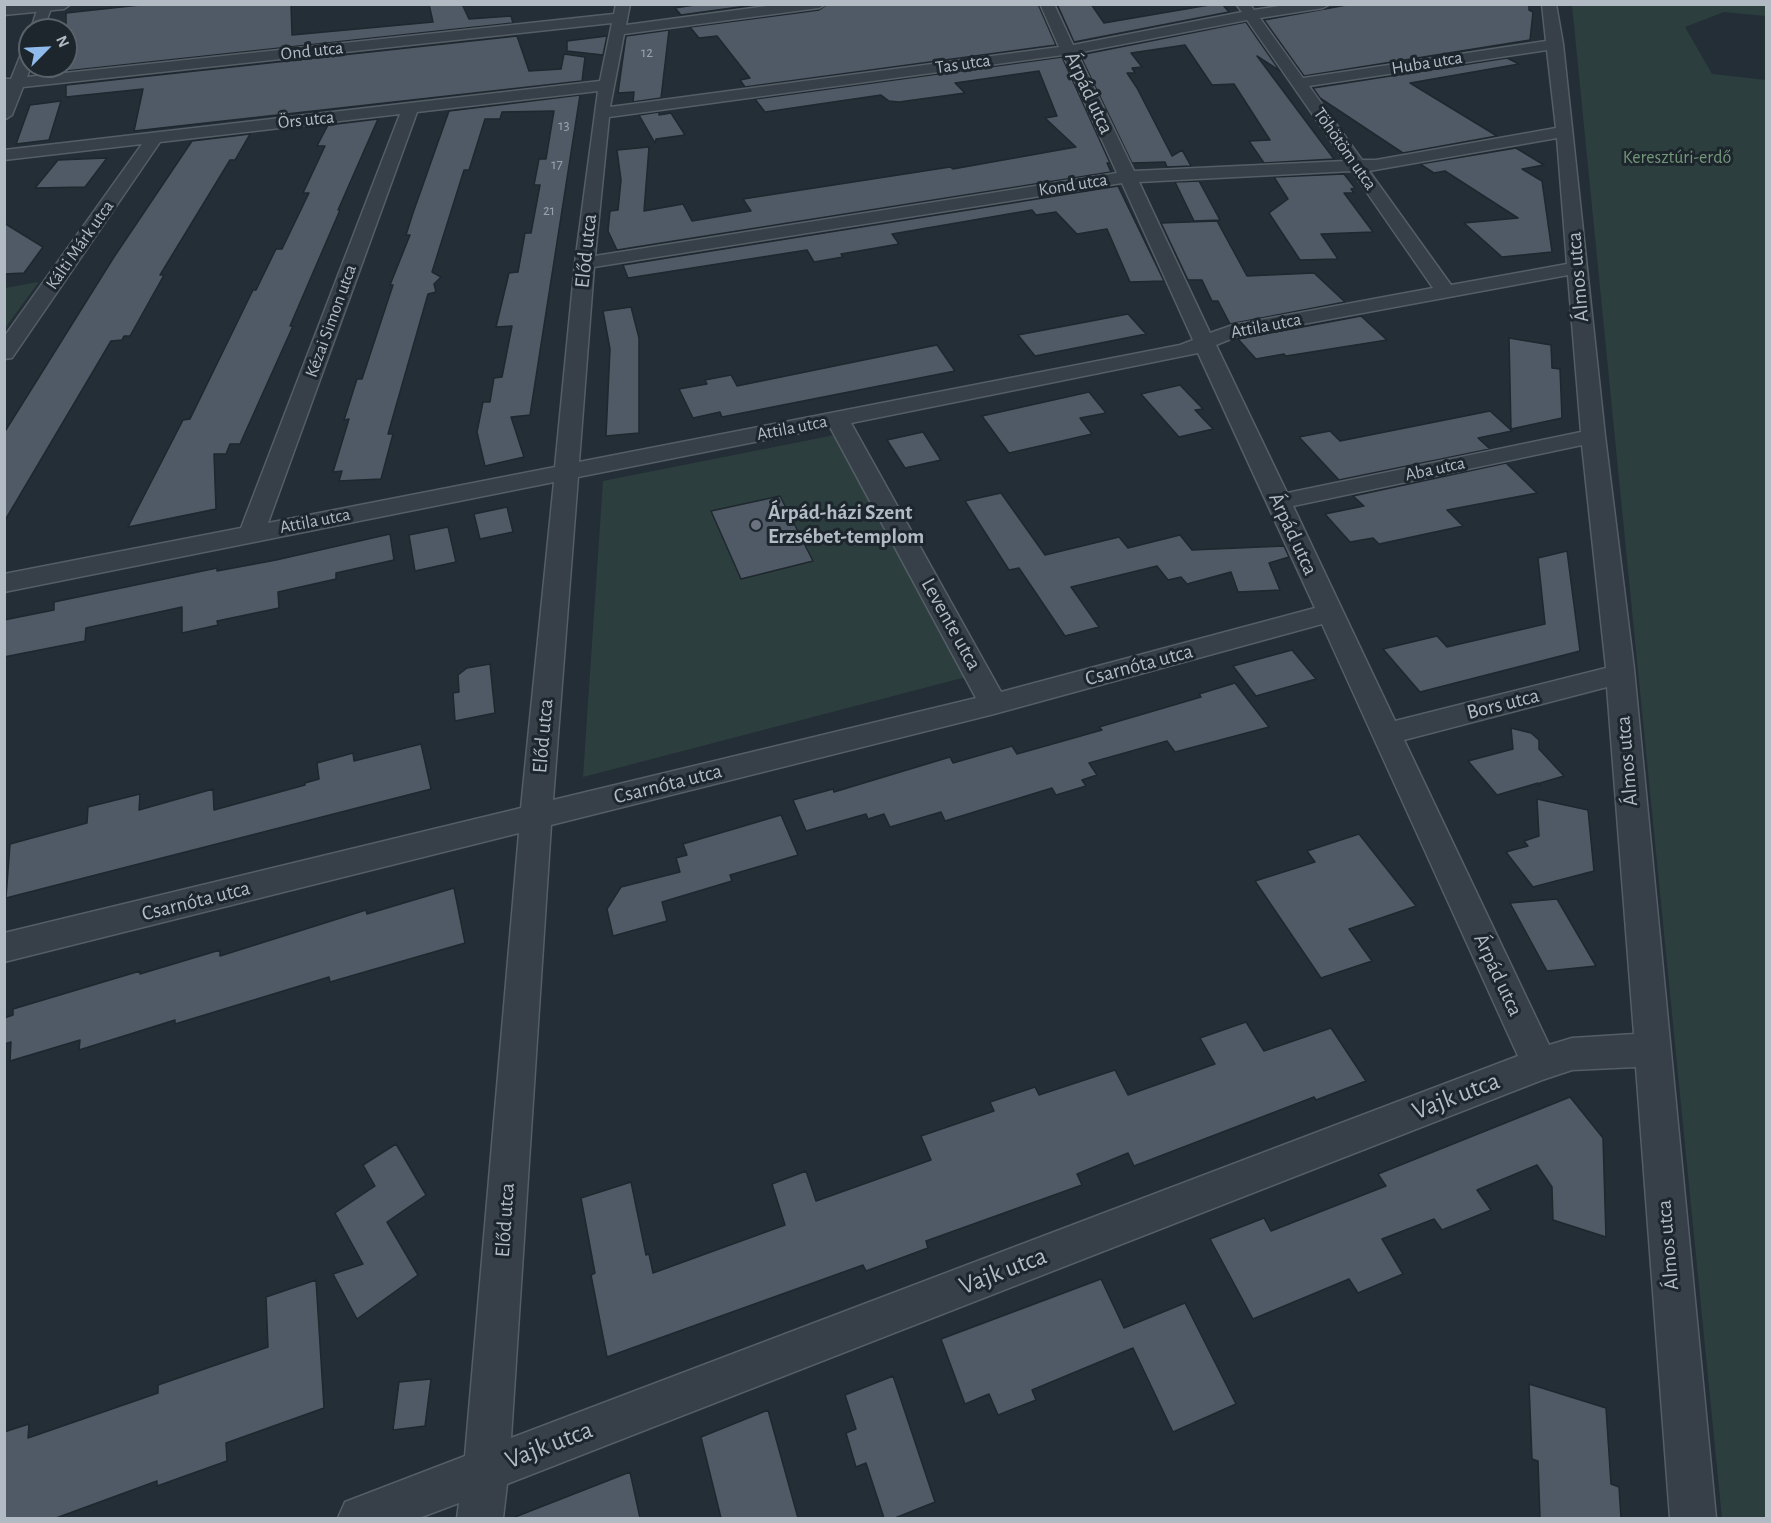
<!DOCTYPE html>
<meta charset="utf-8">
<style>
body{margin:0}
#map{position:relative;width:1771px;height:1523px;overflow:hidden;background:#242e37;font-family:"Alegreya Sans",sans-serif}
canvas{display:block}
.frame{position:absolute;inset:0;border:6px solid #b2bbc4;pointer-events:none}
.north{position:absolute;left:18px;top:18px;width:60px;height:60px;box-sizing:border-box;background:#1d252d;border:2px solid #596169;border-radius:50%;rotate:66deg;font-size:16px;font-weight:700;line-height:24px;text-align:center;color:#b2bbc4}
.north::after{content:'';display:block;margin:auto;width:21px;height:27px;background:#8fbbec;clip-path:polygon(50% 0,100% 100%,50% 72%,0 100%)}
</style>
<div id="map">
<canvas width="1771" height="1523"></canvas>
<div class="frame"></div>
<div class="north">N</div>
</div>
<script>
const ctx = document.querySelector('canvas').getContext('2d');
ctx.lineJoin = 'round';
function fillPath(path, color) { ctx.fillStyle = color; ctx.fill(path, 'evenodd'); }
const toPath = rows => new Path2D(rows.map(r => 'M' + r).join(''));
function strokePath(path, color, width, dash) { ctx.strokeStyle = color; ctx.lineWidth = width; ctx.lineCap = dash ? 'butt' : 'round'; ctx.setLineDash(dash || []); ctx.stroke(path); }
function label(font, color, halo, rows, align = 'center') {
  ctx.font = font + ' "Alegreya Sans",sans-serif'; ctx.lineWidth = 6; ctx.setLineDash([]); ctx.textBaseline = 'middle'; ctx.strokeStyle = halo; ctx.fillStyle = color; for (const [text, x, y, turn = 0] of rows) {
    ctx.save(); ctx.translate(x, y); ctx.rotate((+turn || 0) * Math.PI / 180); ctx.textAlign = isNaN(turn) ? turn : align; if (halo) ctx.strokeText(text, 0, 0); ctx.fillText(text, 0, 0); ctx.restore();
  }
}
fillPath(toPath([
 [1572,5,1766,5,1766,16,1724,12,1685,27,1712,74,1766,80,1766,1518,1722,1518],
 [38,282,38,283,5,328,5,288],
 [840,434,966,677,583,777,603,481]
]), '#2c3f3e');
const building = toPath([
 [149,4,291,4,292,35,433,22,429,4,462,4,469,19,511,16,513,23,66,71,66,13,149,4],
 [701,4,761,4,681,15,675,8,701,4],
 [828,4,1038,4,1056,45,745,87,740,80,750,78,717,36,699,38,690,27,819,10,828,4],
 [1057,4,1091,4,1104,23,1209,5,1223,5,1229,12,1074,42,1057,4],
 [1352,4,1529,4,1529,10,1533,12,1530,40,1304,76,1264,20,1352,4],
 [1246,22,1280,71,1257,56,1334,159,1264,163,1249,141,1270,140,1234,84,1212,85,1185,45,1131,53,1142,67,1132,68,1135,73,1127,73,1137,88,1172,156,1182,150,1191,166,1167,167,1165,162,1132,163,1080,55,1246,22],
 [669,30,661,98,633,102,634,92,618,93,626,36,669,30],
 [517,36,529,71,561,69,564,54,585,57,582,81,134,131,143,89,66,97,66,85,517,36],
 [607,36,603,55,567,51,567,41,607,36],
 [1062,57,1110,163,1107,163,1111,172,617,250,608,231,610,211,618,210,621,180,617,150,649,147,644,211,683,204,692,221,751,211,743,199,950,167,953,169,1076,147,1045,118,1057,116,1039,71,955,83,965,93,899,102,889,101,881,95,765,112,755,99,1062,57],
 [1507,58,1519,64,1410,83,1497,136,1403,153,1320,98,1313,88,1507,58],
 [580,95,530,415,511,417,524,457,485,466,477,432,483,402,490,402,494,378,502,377,512,326,496,327,509,273,518,272,525,233,531,233,540,185,534,185,539,159,546,159,554,111,502,112,500,119,485,119,469,170,464,170,432,272,441,277,434,284,436,292,428,294,388,434,393,434,381,479,339,481,342,471,333,472,349,419,344,420,357,379,362,379,393,285,390,285,410,235,406,235,413,213,449,111,580,95],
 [61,101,49,140,16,144,30,105,61,101],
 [659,112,659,115,671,113,685,135,656,139,655,143,639,115,659,112],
 [378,119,338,210,340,210,290,326,293,326,240,444,230,444,226,454,214,454,216,509,128,527,183,420,190,419,253,290,256,290,276,249,282,249,309,193,303,193,325,146,317,146,328,125,378,119],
 [250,134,235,160,230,160,160,275,164,275,130,336,124,336,122,340,111,341,4,522,4,433,114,257,192,141,250,134],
 [1516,148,1544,165,1522,169,1542,181,1552,252,1502,257,1464,223,1518,218,1445,171,1434,173,1420,164,1516,148],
 [107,158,85,187,35,188,58,160,107,158],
 [1344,174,1355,188,1351,189,1354,193,1344,193,1373,232,1321,234,1338,259,1300,260,1269,213,1288,199,1274,177,1344,174],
 [1199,181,1220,220,1194,221,1175,182,1199,181],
 [1118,186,1164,281,1130,282,1107,229,1077,234,1056,212,1036,215,1032,210,892,234,899,244,841,254,843,257,814,262,807,250,628,278,623,265,1118,186],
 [1217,221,1247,276,1314,273,1345,302,1230,324,1218,301,1212,301,1202,280,1188,280,1161,223,1217,221],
 [4,223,43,247,24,273,4,274,4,223],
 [631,307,639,338,639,433,606,436,610,349,603,311,631,307],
 [1128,314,1146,334,1035,356,1018,335,1128,314],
 [1361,316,1387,340,1286,356,1284,354,1256,359,1238,339,1361,316],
 [1509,338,1551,345,1552,368,1560,369,1562,418,1511,429,1509,338],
 [937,345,955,371,722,417,720,412,693,418,679,389,707,384,705,380,731,375,737,386,937,345],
 [1180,385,1203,409,1195,410,1213,429,1179,437,1141,394,1180,385],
 [1089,392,1106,413,1080,418,1092,434,1009,453,982,416,1089,392],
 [1490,411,1512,431,1478,438,1490,449,1339,480,1299,437,1330,431,1340,441,1490,411],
 [923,432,941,460,905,468,887,440,923,432],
 [1506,463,1537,493,1447,510,1463,526,1379,544,1373,538,1350,542,1325,514,1364,506,1353,496,1506,463],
 [1001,493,1045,555,1119,537,1128,548,1180,535,1192,550,1284,546,1289,557,1269,563,1280,590,1238,592,1231,572,1187,584,1181,577,1168,580,1157,566,1071,587,1099,627,1065,636,1019,568,1009,570,965,501,1001,493],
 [780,496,813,561,741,579,711,511,780,496],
 [507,507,513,532,480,539,474,514,507,507],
 [448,527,456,562,415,571,409,535,448,527],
 [390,534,394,560,336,573,336,579,278,592,279,608,217,621,218,625,182,633,182,607,86,628,85,641,4,657,4,620,54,610,54,602,217,568,217,571,276,560,390,534],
 [1567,551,1580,651,1420,692,1383,649,1437,636,1447,647,1545,624,1538,558,1567,551],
 [1292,650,1316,679,1256,696,1233,666,1292,650],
 [490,664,495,713,455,721,453,693,459,692,458,675,467,668,490,664],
 [1235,683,1269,727,1175,752,1167,741,1089,763,1097,775,1082,780,1086,786,1056,795,1052,788,945,821,941,812,890,827,884,814,868,819,866,814,806,831,793,800,833,789,834,792,950,757,953,763,1012,746,1017,754,1102,730,1099,727,1201,697,1199,694,1235,683],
 [1511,728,1531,733,1539,740,1539,749,1564,776,1540,783,1540,786,1538,783,1497,795,1468,761,1513,749,1511,728],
 [421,744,431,789,6,898,10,844,87,823,88,807,140,794,139,810,213,789,214,810,305,785,305,783,319,779,317,763,353,753,354,761,421,744],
 [1537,799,1588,810,1594,871,1533,887,1506,852,1528,846,1524,841,1539,836,1537,799],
 [781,815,798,855,730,875,732,881,662,902,667,921,613,936,607,909,621,887,680,872,676,858,687,855,683,844,781,815],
 [1359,834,1416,906,1349,929,1372,961,1321,978,1255,881,1315,862,1307,851,1359,834],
 [454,888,465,943,330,982,329,977,175,1024,175,1020,79,1050,80,1040,10,1061,11,1042,4,1044,4,1018,13,1015,13,1009,140,971,140,974,220,950,220,956,366,910,367,914,454,888],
 [1557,899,1596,966,1547,971,1510,903,1557,899],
 [1246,1022,1264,1051,1331,1028,1366,1081,1316,1100,1314,1097,1134,1166,1128,1153,1077,1174,1082,1185,926,1241,928,1248,866,1271,863,1265,607,1357,591,1275,595,1273,581,1198,631,1182,646,1255,649,1254,653,1273,785,1225,772,1184,806,1171,816,1201,931,1160,921,1136,994,1111,990,1102,1035,1087,1039,1095,1115,1070,1128,1095,1215,1064,1200,1038,1246,1022],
 [1570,1097,1603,1138,1606,1237,1553,1220,1552,1187,1537,1165,1477,1190,1491,1210,1442,1230,1434,1219,1382,1239,1403,1274,1358,1293,1349,1279,1253,1319,1210,1239,1264,1218,1271,1231,1386,1186,1378,1174,1570,1097],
 [396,1144,426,1195,387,1222,418,1275,357,1319,333,1274,363,1264,335,1213,375,1186,363,1165,396,1144],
 [1101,1279,1124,1328,1185,1303,1236,1404,1173,1432,1133,1348,1032,1390,1036,1400,998,1415,989,1394,965,1404,941,1339,1101,1279],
 [316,1280,324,1408,226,1443,227,1461,157,1486,157,1481,56,1518,4,1518,4,1432,29,1424,28,1438,158,1393,158,1385,268,1347,266,1297,316,1280],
 [893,1376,935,1502,895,1518,884,1518,866,1463,856,1467,846,1433,856,1429,845,1395,893,1376],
 [431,1379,425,1426,393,1430,399,1382,431,1379],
 [1529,1384,1606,1408,1611,1484,1619,1487,1621,1518,1540,1518,1538,1461,1532,1459,1529,1384],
 [768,1410,798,1518,721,1518,701,1437,768,1410],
 [630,1472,640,1518,516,1518,515,1517,630,1472]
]);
fillPath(building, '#4f5a66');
strokePath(building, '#1f272f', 1.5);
const minor = toPath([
 [39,4,52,6,43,30,30,32,39,4],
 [616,4,630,4,626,25,782,4,826,4,819,8,624,34,610,107,1059,47,1040,4,1054,4,1073,45,1242,12,1236,4,1250,4,1254,10,1292,4,1330,4,1323,8,1260,18,1303,78,1546,41,1542,4,1556,4,1563,44,1605,436,1634,669,1716,1518,1670,1518,1636,1067,1572,1070,1542,1080,507,1484,503,1518,457,1518,459,1503,419,1518,338,1518,345,1502,465,1456,519,833,4,962,4,933,521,808,554,482,4,592,4,574,241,528,400,114,160,142,12,358,4,359,4,337,142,144,4,160,4,150,600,81,612,23,23,87,12,115,4,120,4,79,11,79,23,49,30,45,31,66,27,77,614,14,616,4],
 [1247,20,1345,161,1134,171,1077,53,1247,20],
 [1547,50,1556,128,1376,160,1362,160,1309,86,1547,50],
 [1063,55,1117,173,595,256,609,117,1063,55],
 [598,91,575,263,555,467,268,523,417,112,598,91],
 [1557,138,1567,264,1451,285,1369,171,1557,138],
 [1352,171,1433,288,1233,325,1210,333,1139,182,1352,171],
 [1122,183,1193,340,1180,345,579,462,594,267,1122,183],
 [1568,275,1581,432,1287,493,1216,345,1238,336,1568,275],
 [1198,353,1315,608,1001,692,851,423,1198,353],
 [830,427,976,698,553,800,578,477,830,427],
 [1582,445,1606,668,1395,721,1293,506,1582,445],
 [1322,624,1518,1056,511,1438,551,825,994,714,1322,624],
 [1607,687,1634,1034,1572,1038,1549,1045,1404,740,1607,687]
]);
const tertiary = toPath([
 [71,4,64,9,4,15,4,5,71,4]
]);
strokePath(minor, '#555e66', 3);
strokePath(tertiary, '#555e66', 3);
fillPath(minor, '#374048');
fillPath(tertiary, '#374048');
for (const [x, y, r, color] of [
 [756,525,6,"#6b7280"]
]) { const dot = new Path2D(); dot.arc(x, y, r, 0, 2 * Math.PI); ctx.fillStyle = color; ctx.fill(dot); strokePath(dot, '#1d252d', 2); }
label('15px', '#99a3ac', null, [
 ["12",647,52],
 ["13",564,125],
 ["17",557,164],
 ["21",549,210]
]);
label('18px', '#b2bbc4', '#1d252d', [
 ["Ond utca",312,51,-6],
 ["Huba utca",1427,63,-9],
 ["Tas utca",963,64,-8],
 ["Örs utca",306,120,-6],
 ["Töhötöm utca",1345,149,55],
 ["Kond utca",1073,185,-9],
 ["Kálti Márk utca",80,245,-55],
 ["Kézai Simon utca",331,321,-70],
 ["Attila utca",1266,326,-11],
 ["Attila utca",792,428,-11],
 ["Aba utca",1435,469,-12],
 ["Attila utca",315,521,-11]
]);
label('18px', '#739779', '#1d252d', [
 ["Keresztúri-erdő",1677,158]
]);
label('21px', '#b2bbc4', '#1d252d', [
 ["Árpád utca",1089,93,65],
 ["Előd utca",586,251,-84],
 ["Álmos utca",1578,277,-95],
 ["Árpád utca",1293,534,65],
 ["Levente utca",951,624,61],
 ["Csarnóta utca",1139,665,-15],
 ["Bors utca",1503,704,-14],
 ["Előd utca",543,736,-85],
 ["Álmos utca",1627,761,-95],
 ["Csarnóta utca",668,784,-14],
 ["Csarnóta utca",196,901,-14],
 ["Árpád utca",1498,975,65],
 ["Előd utca",505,1220,-86],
 ["Álmos utca",1668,1245,-95]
]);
label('bold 21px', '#b2bbc4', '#1d252d', [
 ["Árpád-házi Szent",768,513],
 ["Erzsébet-templom",768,537]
], 'left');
label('26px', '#b2bbc4', '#1d252d', [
 ["Vajk utca",1456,1096,-21],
 ["Vajk utca",1003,1271,-21],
 ["Vajk utca",549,1445,-21]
]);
</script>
